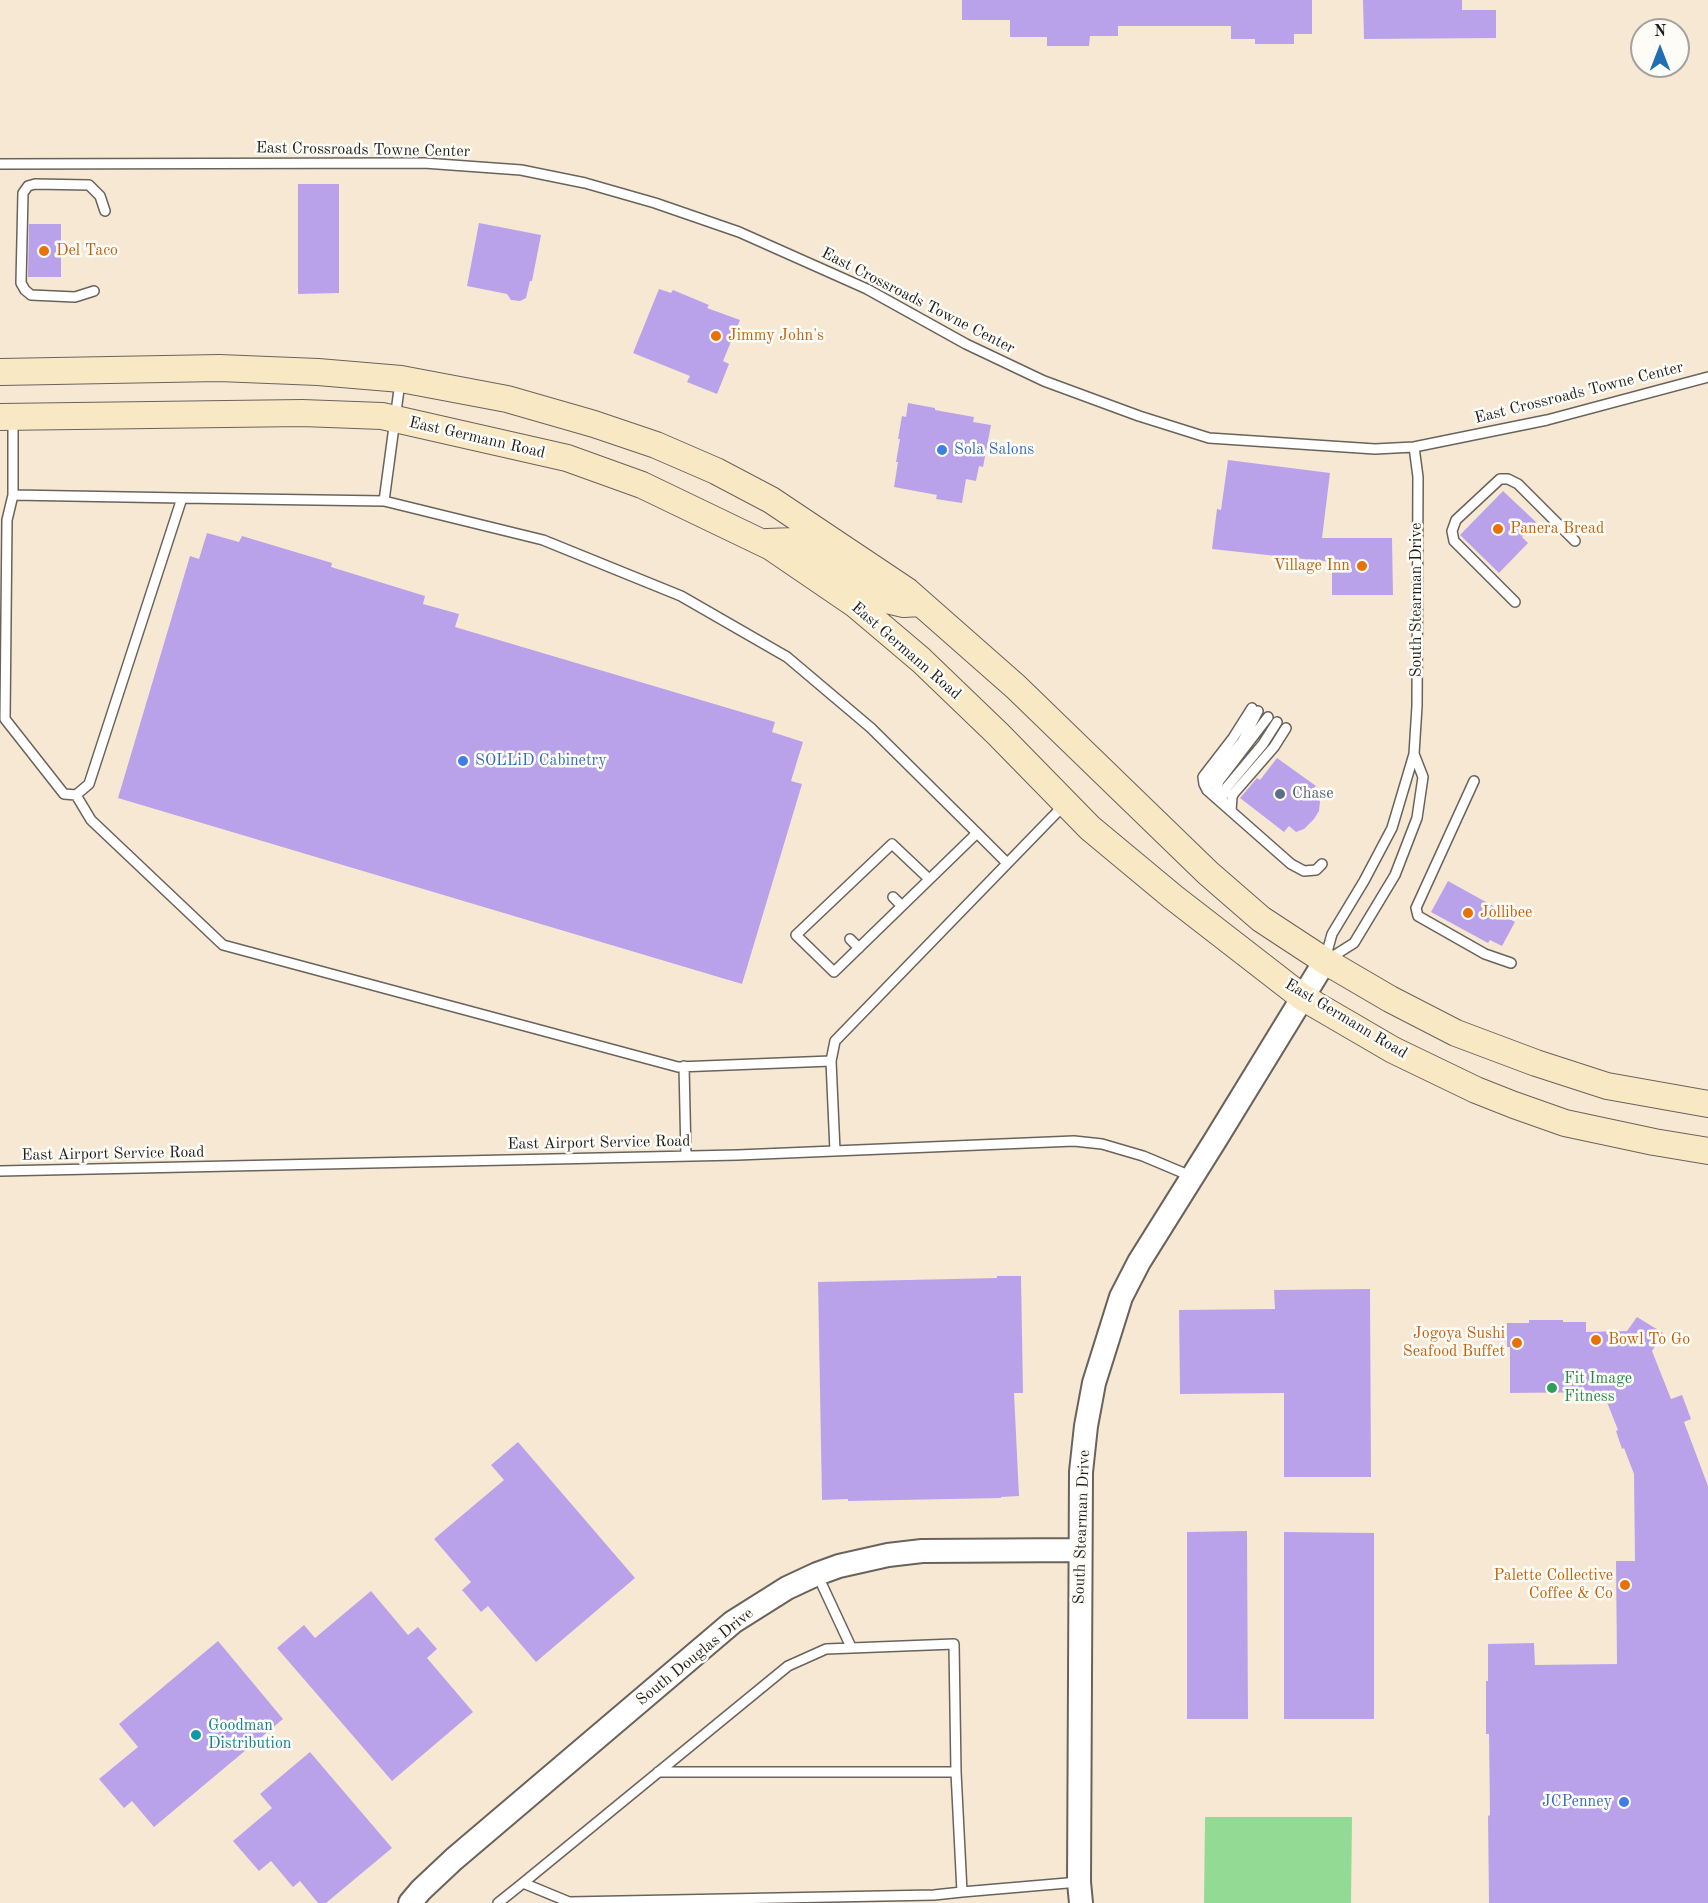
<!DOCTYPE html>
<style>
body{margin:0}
#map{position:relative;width:1708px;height:1903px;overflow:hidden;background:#f7e8d4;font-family:"Old Standard TT",serif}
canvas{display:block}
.north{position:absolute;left:1630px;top:18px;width:60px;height:60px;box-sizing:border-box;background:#fdfcf7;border:2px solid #a3a29f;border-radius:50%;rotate:0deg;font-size:16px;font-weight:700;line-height:24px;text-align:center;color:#1c1c1c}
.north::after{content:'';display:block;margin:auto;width:21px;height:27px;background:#1f6fb2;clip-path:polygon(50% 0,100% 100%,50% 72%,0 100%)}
</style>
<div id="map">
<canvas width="1708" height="1903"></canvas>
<div class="north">N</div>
</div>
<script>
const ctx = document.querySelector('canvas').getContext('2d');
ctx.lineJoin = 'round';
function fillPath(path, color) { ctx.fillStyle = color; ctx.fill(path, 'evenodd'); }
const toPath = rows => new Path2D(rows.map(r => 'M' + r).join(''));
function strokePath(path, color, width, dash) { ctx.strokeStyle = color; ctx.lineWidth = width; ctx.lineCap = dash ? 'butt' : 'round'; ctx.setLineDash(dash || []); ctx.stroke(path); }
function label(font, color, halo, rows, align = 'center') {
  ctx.font = font + ' "Old Standard TT",serif'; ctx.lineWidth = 5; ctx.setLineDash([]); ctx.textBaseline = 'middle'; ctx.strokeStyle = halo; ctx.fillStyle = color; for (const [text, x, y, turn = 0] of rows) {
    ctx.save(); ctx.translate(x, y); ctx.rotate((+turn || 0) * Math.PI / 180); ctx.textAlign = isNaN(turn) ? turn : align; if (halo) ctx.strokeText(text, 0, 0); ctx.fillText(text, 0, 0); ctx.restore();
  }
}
fillPath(toPath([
 [1205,1817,1352,1817,1351,1903,1204,1903]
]), '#93da95');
fillPath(toPath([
 [962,0,1312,0,1312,34,1294,34,1294,44,1255,44,1255,39,1231,39,1231,26,1118,26,1118,36,1090,36,1089,46,1047,46,1047,37,1010,37,1010,20,962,20],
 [1363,0,1462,0,1462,10,1496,10,1496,38,1364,39],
 [298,184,339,184,339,293,298,294],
 [479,223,541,235,532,281,530,281,526,298,520,301,511,300,507,294,467,286],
 [29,224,61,224,61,277,28,277],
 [659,289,671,293,673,290,709,305,707,308,740,320,723,361,729,364,717,394,687,382,690,376,633,353],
 [908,403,935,408,935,410,974,417,973,422,991,425,983,467,979,466,976,481,966,479,962,503,936,499,937,495,894,487,898,462,896,462,900,439,898,439,902,416,906,417],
 [1228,460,1330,473,1322,538,1392,538,1393,595,1332,595,1332,562,1212,549,1217,509,1221,510],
 [1503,491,1536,522,1522,537,1528,543,1499,573,1460,535],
 [207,533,239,542,242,536,332,563,331,567,425,596,423,604,459,614,455,627,775,722,772,732,803,742,791,781,802,784,742,984,118,798,190,556,199,559],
 [1277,758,1316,786,1314,788,1319,792,1315,797,1320,801,1319,811,1314,819,1304,829,1296,832,1289,826,1284,832,1240,798,1257,778,1260,780],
 [1448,881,1504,912,1503,915,1515,922,1502,946,1490,940,1488,943,1431,912],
 [997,1276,1021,1276,1023,1393,1014,1393,1019,1496,1001,1497,1001,1498,848,1501,848,1499,822,1500,818,1282,997,1278],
 [1370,1289,1371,1477,1284,1477,1284,1393,1180,1394,1179,1310,1275,1309,1274,1290],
 [1637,1317,1663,1333,1652,1351,1671,1399,1682,1395,1691,1419,1684,1422,1708,1486,1708,1903,1489,1903,1488,1816,1490,1815,1489,1734,1486,1734,1486,1681,1488,1681,1488,1644,1534,1643,1535,1665,1617,1664,1616,1561,1635,1561,1634,1474,1624,1448,1622,1449,1616,1431,1618,1430,1603,1392,1510,1393,1510,1347,1507,1347,1507,1323,1529,1323,1529,1320,1563,1320,1563,1322,1586,1322,1586,1332,1627,1331],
 [518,1442,635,1578,536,1662,488,1606,481,1612,462,1590,471,1582,434,1539,504,1480,491,1465],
 [1247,1531,1248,1719,1187,1719,1187,1532],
 [1284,1532,1374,1533,1374,1719,1284,1719],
 [371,1591,408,1635,418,1627,437,1649,427,1658,473,1712,392,1781,277,1648,304,1625,315,1638],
 [218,1641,283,1719,154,1827,132,1801,124,1808,99,1779,138,1747,119,1724],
 [310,1752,392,1848,326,1903,318,1903,300,1881,293,1887,271,1861,259,1871,233,1841,272,1808,260,1794]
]), '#baa2ea');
const service = toPath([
 [0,164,424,163,521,170,585,183,655,203,739,232,867,289,966,344,1044,381,1139,416,1209,438,1375,449,1414,447,1547,420,1708,377],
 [94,291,75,297,31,295,25,290,21,283,23,193,28,186,35,184,89,185,100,196,105,211],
 [13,419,13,495],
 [182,498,89,784,76,795,64,794,5,719,7,520,13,495,182,498,384,501,400,382],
 [384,501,543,540,681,596,787,657,871,728,977,833,834,972,796,935,892,844,929,879],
 [1515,602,1454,541,1452,531,1456,520,1500,479,1508,479,1518,484,1575,541],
 [1252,708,1233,738,1206,773,1203,777,1204,784,1207,790,1291,864,1304,871,1316,870,1322,864],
 [1474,781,1416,908,1418,916,1485,954,1511,963],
 [1207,790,1211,779,1242,742,1258,711],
 [76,795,91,820,223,945,678,1067,831,1061],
 [1215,797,1219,781,1268,717],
 [1224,804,1222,798,1227,787,1263,744,1277,722],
 [1231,811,1232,797,1234,793,1274,747,1286,728],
 [977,833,1007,863],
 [893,897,902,906],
 [850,939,859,948],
 [1325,959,1332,934,1364,881,1392,828,1414,754,1417,706,1418,477,1414,447],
 [1327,960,1354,943,1395,875,1417,818,1423,777,1414,754],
 [684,1066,686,1156],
 [835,1151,831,1061,835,1041,1064,805],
 [0,1171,738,1155,1074,1141,1102,1144,1143,1156,1193,1177],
 [817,1574,851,1647],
 [658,1772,956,1772],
 [962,1892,934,1895,569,1902,523,1883,788,1666,826,1649,954,1644,956,1772,962,1892,1079,1882],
 [498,1903,523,1883]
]);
const tertiary = toPath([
 [410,1903,421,1890,454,1859,733,1622,787,1588,817,1574,839,1566,888,1555,922,1551,1079,1550],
 [1081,1903,1079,1882,1081,1472,1086,1426,1094,1383,1121,1297,1139,1262,1216,1139,1325,961]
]);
const secondary = toPath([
 [0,372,219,368,318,372,401,379,507,399,594,424,656,445,716,471,771,500,907,591,1016,687,1208,873,1261,919,1325,961,1390,999,1456,1033,1536,1063,1607,1086,1708,1104],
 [0,417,302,413,382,416,567,458,642,485,771,547,856,605,921,660,998,734,1090,828,1173,897,1302,997,1393,1050,1476,1090,1514,1105,1565,1123,1654,1142,1708,1151],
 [767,542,794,541,877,595,891,601,904,604,920,603]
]);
strokePath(service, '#69635c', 12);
strokePath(tertiary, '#69635c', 26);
strokePath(secondary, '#69635c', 28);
strokePath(service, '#fff', 9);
strokePath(tertiary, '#fff', 22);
strokePath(secondary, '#f8e8c3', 26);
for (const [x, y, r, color] of [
 [44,251,6,"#e8710a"],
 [716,336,6,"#e8710a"],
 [942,450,6,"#3f7fe0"],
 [1498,529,6,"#e8710a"],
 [1362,566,6,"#e8710a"],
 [463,761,6,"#3f7fe0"],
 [1280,794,6,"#5c6f8a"],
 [1468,913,6,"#e8710a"],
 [1596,1340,6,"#e8710a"],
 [1517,1343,6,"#e8710a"],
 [1552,1388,6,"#2e9e5b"],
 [1625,1585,6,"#e8710a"],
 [196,1735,6,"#0f9aa8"],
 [1624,1802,6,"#3f7fe0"]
]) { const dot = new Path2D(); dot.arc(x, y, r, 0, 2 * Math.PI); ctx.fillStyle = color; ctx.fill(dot); strokePath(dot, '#fdfcf7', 2); }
label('16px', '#1c1c1c', '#fdfcf7', [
 ["East Crossroads Towne Center",363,150,1],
 ["East Crossroads Towne Center",918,301,27],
 ["East Crossroads Towne Center",1579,393,-14],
 ["East Germann Road",477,438,13],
 ["South Stearman Drive",1417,600,-90],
 ["East Germann Road",906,651,41],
 ["East Germann Road",1346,1019,31],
 ["East Airport Service Road",599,1143,-1],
 ["East Airport Service Road",113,1154,-1],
 ["South Stearman Drive",1082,1527,-88],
 ["South Douglas Drive",695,1657,-39]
]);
label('16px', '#c56008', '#fdfcf7', [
 ["Del Taco",56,251],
 ["Jimmy John's",728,336],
 ["Panera Bread",1510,529],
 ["Village Inn",1350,566,"right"],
 ["Jollibee",1480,913],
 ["Jogoya Sushi",1505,1334,"right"],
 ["Seafood Buffet",1505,1352,"right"],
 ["Bowl To Go",1608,1340],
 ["Palette Collective",1613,1576,"right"],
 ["Coffee & Co",1613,1594,"right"]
], 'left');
label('16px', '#366cbe', '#fdfcf7', [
 ["Sola Salons",954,450],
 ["SOLLiD Cabinetry",475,761],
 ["JCPenney",1612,1802,"right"]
], 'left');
label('16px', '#4e5e75', '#fdfcf7', [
 ["Chase",1292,794]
], 'left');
label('16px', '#27864d', '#fdfcf7', [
 ["Fit Image",1564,1379],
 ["Fitness",1564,1397]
], 'left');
label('16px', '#0d838f', '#fdfcf7', [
 ["Goodman",208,1726],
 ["Distribution",208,1744]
], 'left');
</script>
